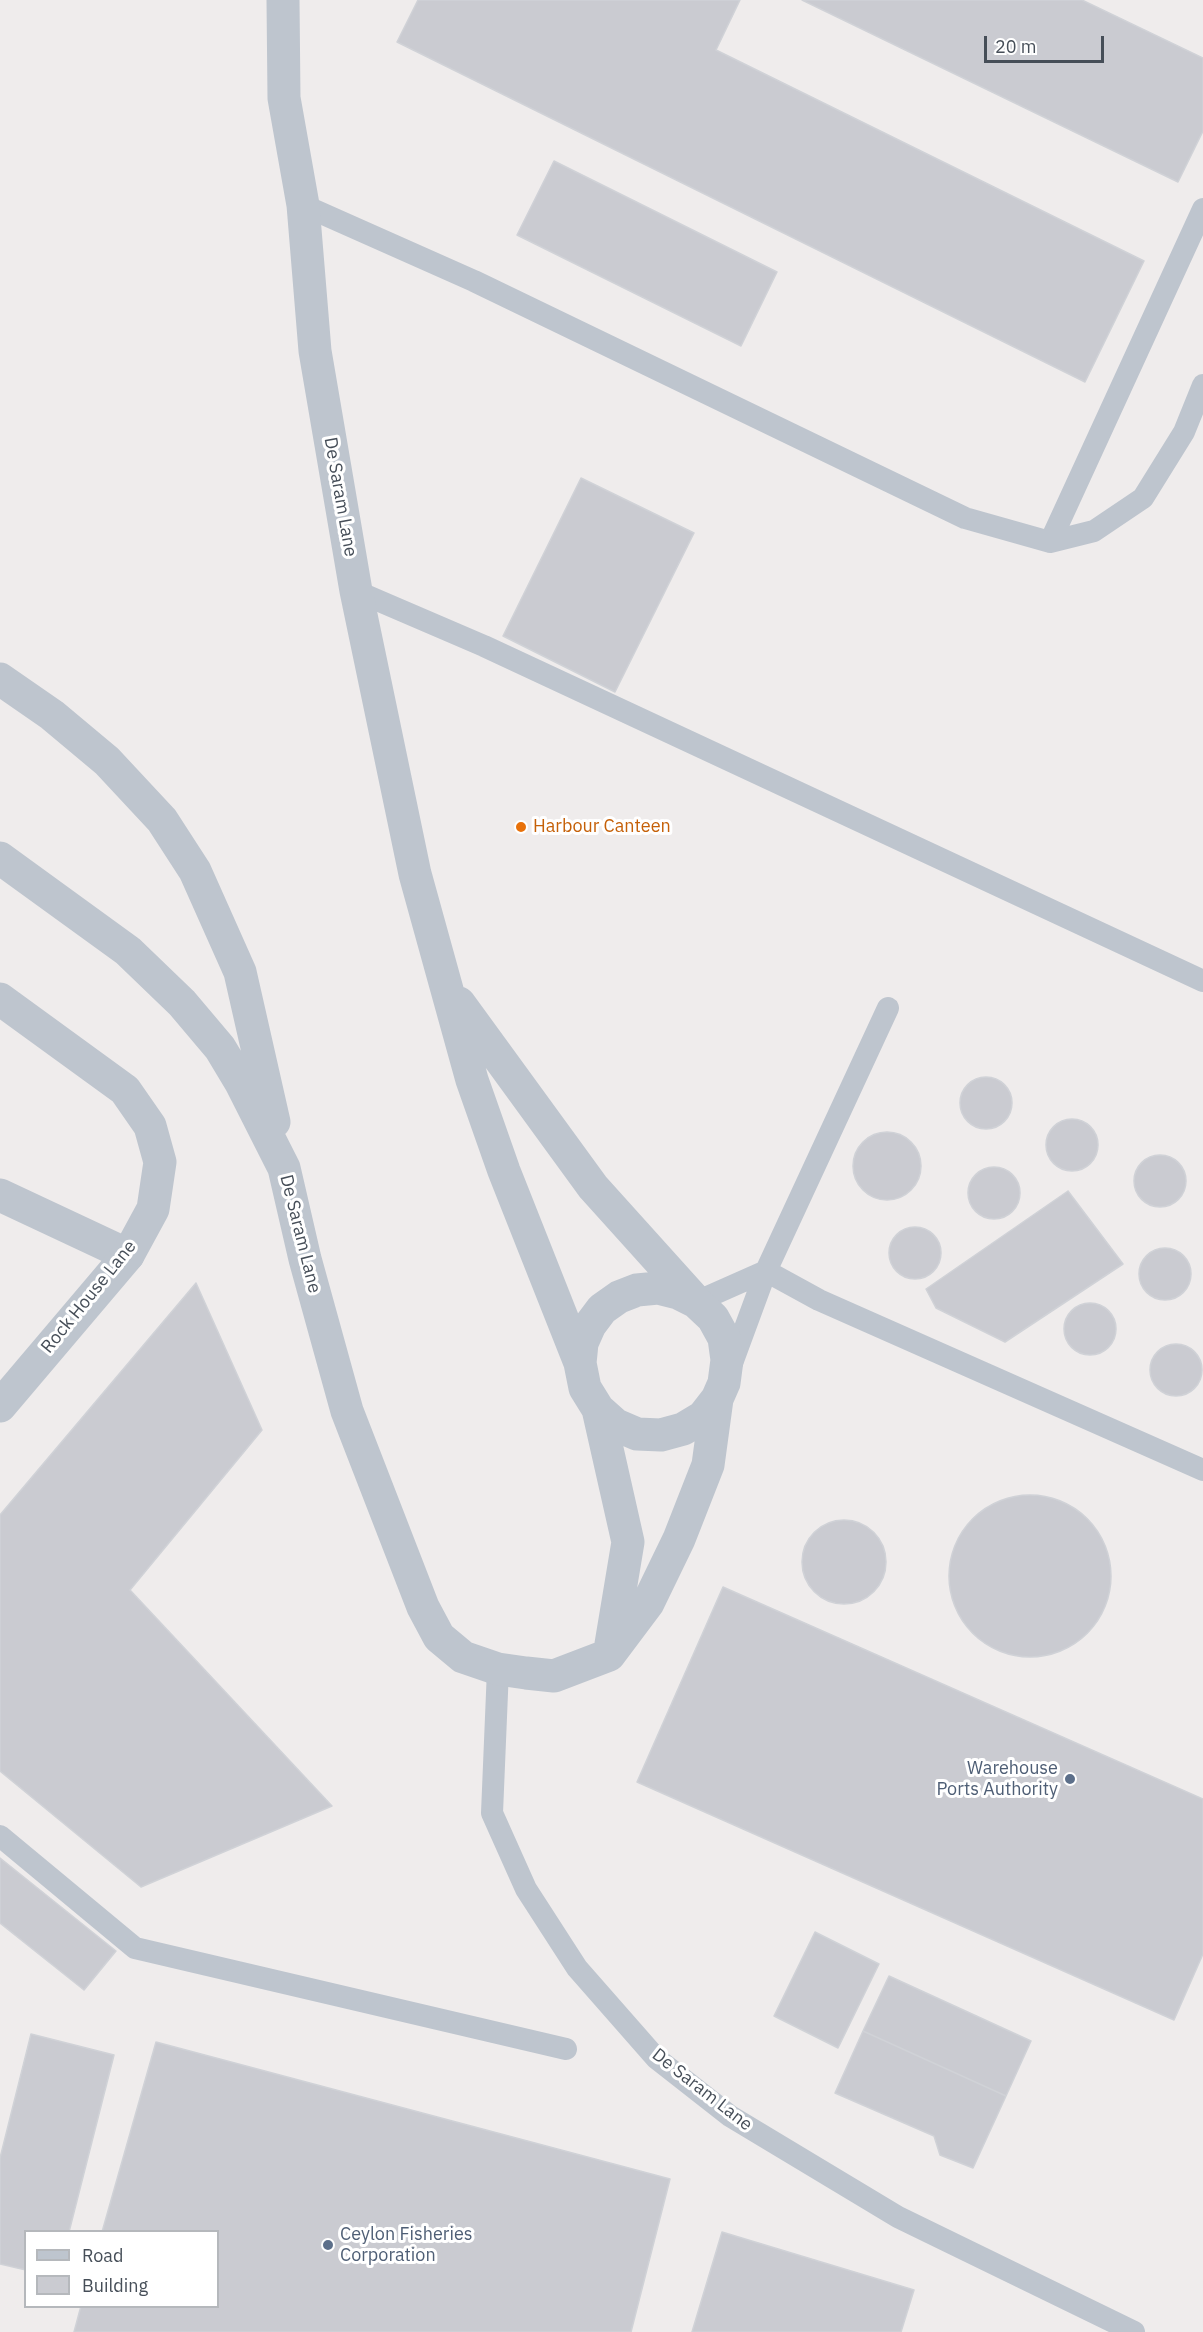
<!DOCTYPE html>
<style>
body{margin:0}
#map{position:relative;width:1203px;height:2332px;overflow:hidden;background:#efecec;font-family:"IBM Plex Sans",sans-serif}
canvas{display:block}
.legend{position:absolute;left:24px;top:2230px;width:195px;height:78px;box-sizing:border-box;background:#fff;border:2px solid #b5b8bc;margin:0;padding:8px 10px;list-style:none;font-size:18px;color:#464e58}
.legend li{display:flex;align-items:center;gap:12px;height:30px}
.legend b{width:30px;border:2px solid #b5b8bc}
.scale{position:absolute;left:984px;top:36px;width:120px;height:27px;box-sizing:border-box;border:3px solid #464e58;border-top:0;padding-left:8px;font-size:18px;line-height:21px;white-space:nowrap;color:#464e58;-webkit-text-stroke:4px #fff;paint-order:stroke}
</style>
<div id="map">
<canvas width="1203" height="2332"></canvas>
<ul class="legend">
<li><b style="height:8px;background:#bec5ce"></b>Road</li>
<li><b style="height:16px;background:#cacbd1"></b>Building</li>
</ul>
<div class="scale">20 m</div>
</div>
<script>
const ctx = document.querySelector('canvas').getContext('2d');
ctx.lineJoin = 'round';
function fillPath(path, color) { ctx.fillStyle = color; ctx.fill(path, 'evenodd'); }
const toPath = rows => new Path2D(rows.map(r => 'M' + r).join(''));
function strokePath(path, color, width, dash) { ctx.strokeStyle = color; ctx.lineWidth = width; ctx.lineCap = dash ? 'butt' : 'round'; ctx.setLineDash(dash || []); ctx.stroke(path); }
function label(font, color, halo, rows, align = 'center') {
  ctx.font = font + ' "IBM Plex Sans",sans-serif'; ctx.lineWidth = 6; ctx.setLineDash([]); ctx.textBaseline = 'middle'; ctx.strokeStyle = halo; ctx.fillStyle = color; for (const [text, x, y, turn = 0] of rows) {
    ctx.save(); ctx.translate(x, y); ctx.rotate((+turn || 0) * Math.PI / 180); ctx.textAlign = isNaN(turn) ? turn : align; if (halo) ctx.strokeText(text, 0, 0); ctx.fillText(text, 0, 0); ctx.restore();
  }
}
const building = toPath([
 [418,0,740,0,716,50,1144,261,1085,382,397,42,418,0],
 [802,0,1082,0,1203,58,1203,131,1178,182,802,0],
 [554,161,777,272,741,346,517,235,554,161],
 [581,478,694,533,615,692,503,636,581,478],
 '960 1103a26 26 0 1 1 52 0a26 26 0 1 1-52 0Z',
 '1046 1145a26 26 0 1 1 52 0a26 26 0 1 1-52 0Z',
 '853 1166a34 34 0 1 1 68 0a34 34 0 1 1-68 0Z',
 '1134 1181a26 26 0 1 1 52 0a26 26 0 1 1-52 0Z',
 '968 1193a26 26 0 1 1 52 0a26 26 0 1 1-52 0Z',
 [1068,1191,1123,1264,1005,1342,936,1308,926,1289,1068,1191],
 '889 1253a26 26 0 1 1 52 0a26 26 0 1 1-52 0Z',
 '1139 1274a26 26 0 1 1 52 0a26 26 0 1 1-52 0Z',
 [196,1283,262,1430,130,1590,332,1806,141,1887,0,1771,0,1515,196,1283],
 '1064 1329a26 26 0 1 1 52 0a26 26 0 1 1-52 0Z',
 '1150 1370a26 26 0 1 1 52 0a26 26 0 1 1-52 0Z',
 '949 1576a81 81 0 1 1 162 0a81 81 0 1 1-162 0Z',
 '802 1562a42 42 0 1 1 84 0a42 42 0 1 1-84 0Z',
 [723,1587,1203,1799,1203,1954,1174,2020,637,1782,723,1587],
 [0,1858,116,1951,84,1990,0,1923,0,1858],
 [815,1932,879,1964,838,2048,774,2016,815,1932],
 [889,1976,1031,2041,1006,2096,863,2031,889,1976],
 [863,2031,1006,2096,973,2168,940,2155,934,2136,835,2093,863,2031],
 [31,2034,114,2055,69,2232,26,2232,26,2270,0,2264,0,2158,31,2034],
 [156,2042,670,2179,631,2332,74,2332,81,2306,218,2306,218,2232,102,2232,156,2042],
 [722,2232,914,2290,901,2332,692,2332,722,2232]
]);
fillPath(building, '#cacbd1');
strokePath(building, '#d0d2d7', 1.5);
strokePath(toPath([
 [303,205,474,281,965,518,1050,542,1094,531,1143,498,1184,432,1203,385],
 [1050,542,1203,209],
 [356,591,484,646,1203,981],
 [766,1271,819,1300,1203,1470],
 [696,1302,766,1271],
 [731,1366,766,1271,888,1008],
 [498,1669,492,1813,526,1889,577,1968,656,2058,730,2116,898,2217,1134,2332],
 [0,1836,135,1948,566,2049]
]), '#bec5ce', 22);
strokePath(toPath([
 [0,1195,128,1255]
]), '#bec5ce', 33);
strokePath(toPath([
 [283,0,284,98,303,205,315,351,356,591,415,874,472,1080,504,1171,580,1363],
 [0,679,52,715,107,761,162,820,195,871,240,972,274,1122],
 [0,858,128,951,182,1003,220,1048,241,1083,284,1168,305,1259,347,1411,423,1607,439,1637,463,1657,498,1669,526,1673,554,1676,609,1655],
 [0,999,125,1090,150,1126,160,1162,153,1209,128,1255,0,1406],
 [459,1003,593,1187,693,1298],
 [598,1409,628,1542,610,1650],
 [609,1655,648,1603,679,1539,708,1465,717,1399,724,1383,727,1360,724,1338,713,1318,696,1302,678,1293,658,1288,637,1290,619,1297,602,1309,590,1325,582,1343,580,1363,585,1388,598,1409,616,1425,637,1434,661,1435,683,1429,703,1417,717,1399]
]), '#bec5ce', 33);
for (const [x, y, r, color] of [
 [521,827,6,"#e8710a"],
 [1070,1779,6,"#5c6f8a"],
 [328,2245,6,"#5c6f8a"]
]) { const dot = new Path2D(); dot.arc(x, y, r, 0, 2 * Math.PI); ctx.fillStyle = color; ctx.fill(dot); strokePath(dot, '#fff', 2); }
label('18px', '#464e58', '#fff', [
 ["De Saram Lane",340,497,80],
 ["De Saram Lane",300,1234,76],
 ["Rock House Lane",89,1297,-51],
 ["De Saram Lane",702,2090,38]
]);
label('18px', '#c56008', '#fff', [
 ["Harbour Canteen",533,827]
], 'left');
label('18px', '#4e5e75', '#fff', [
 ["Warehouse",1058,1769],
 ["Ports Authority",1058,1790],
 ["Ceylon Fisheries",340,2235,"left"],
 ["Corporation",340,2256,"left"]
], 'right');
</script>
